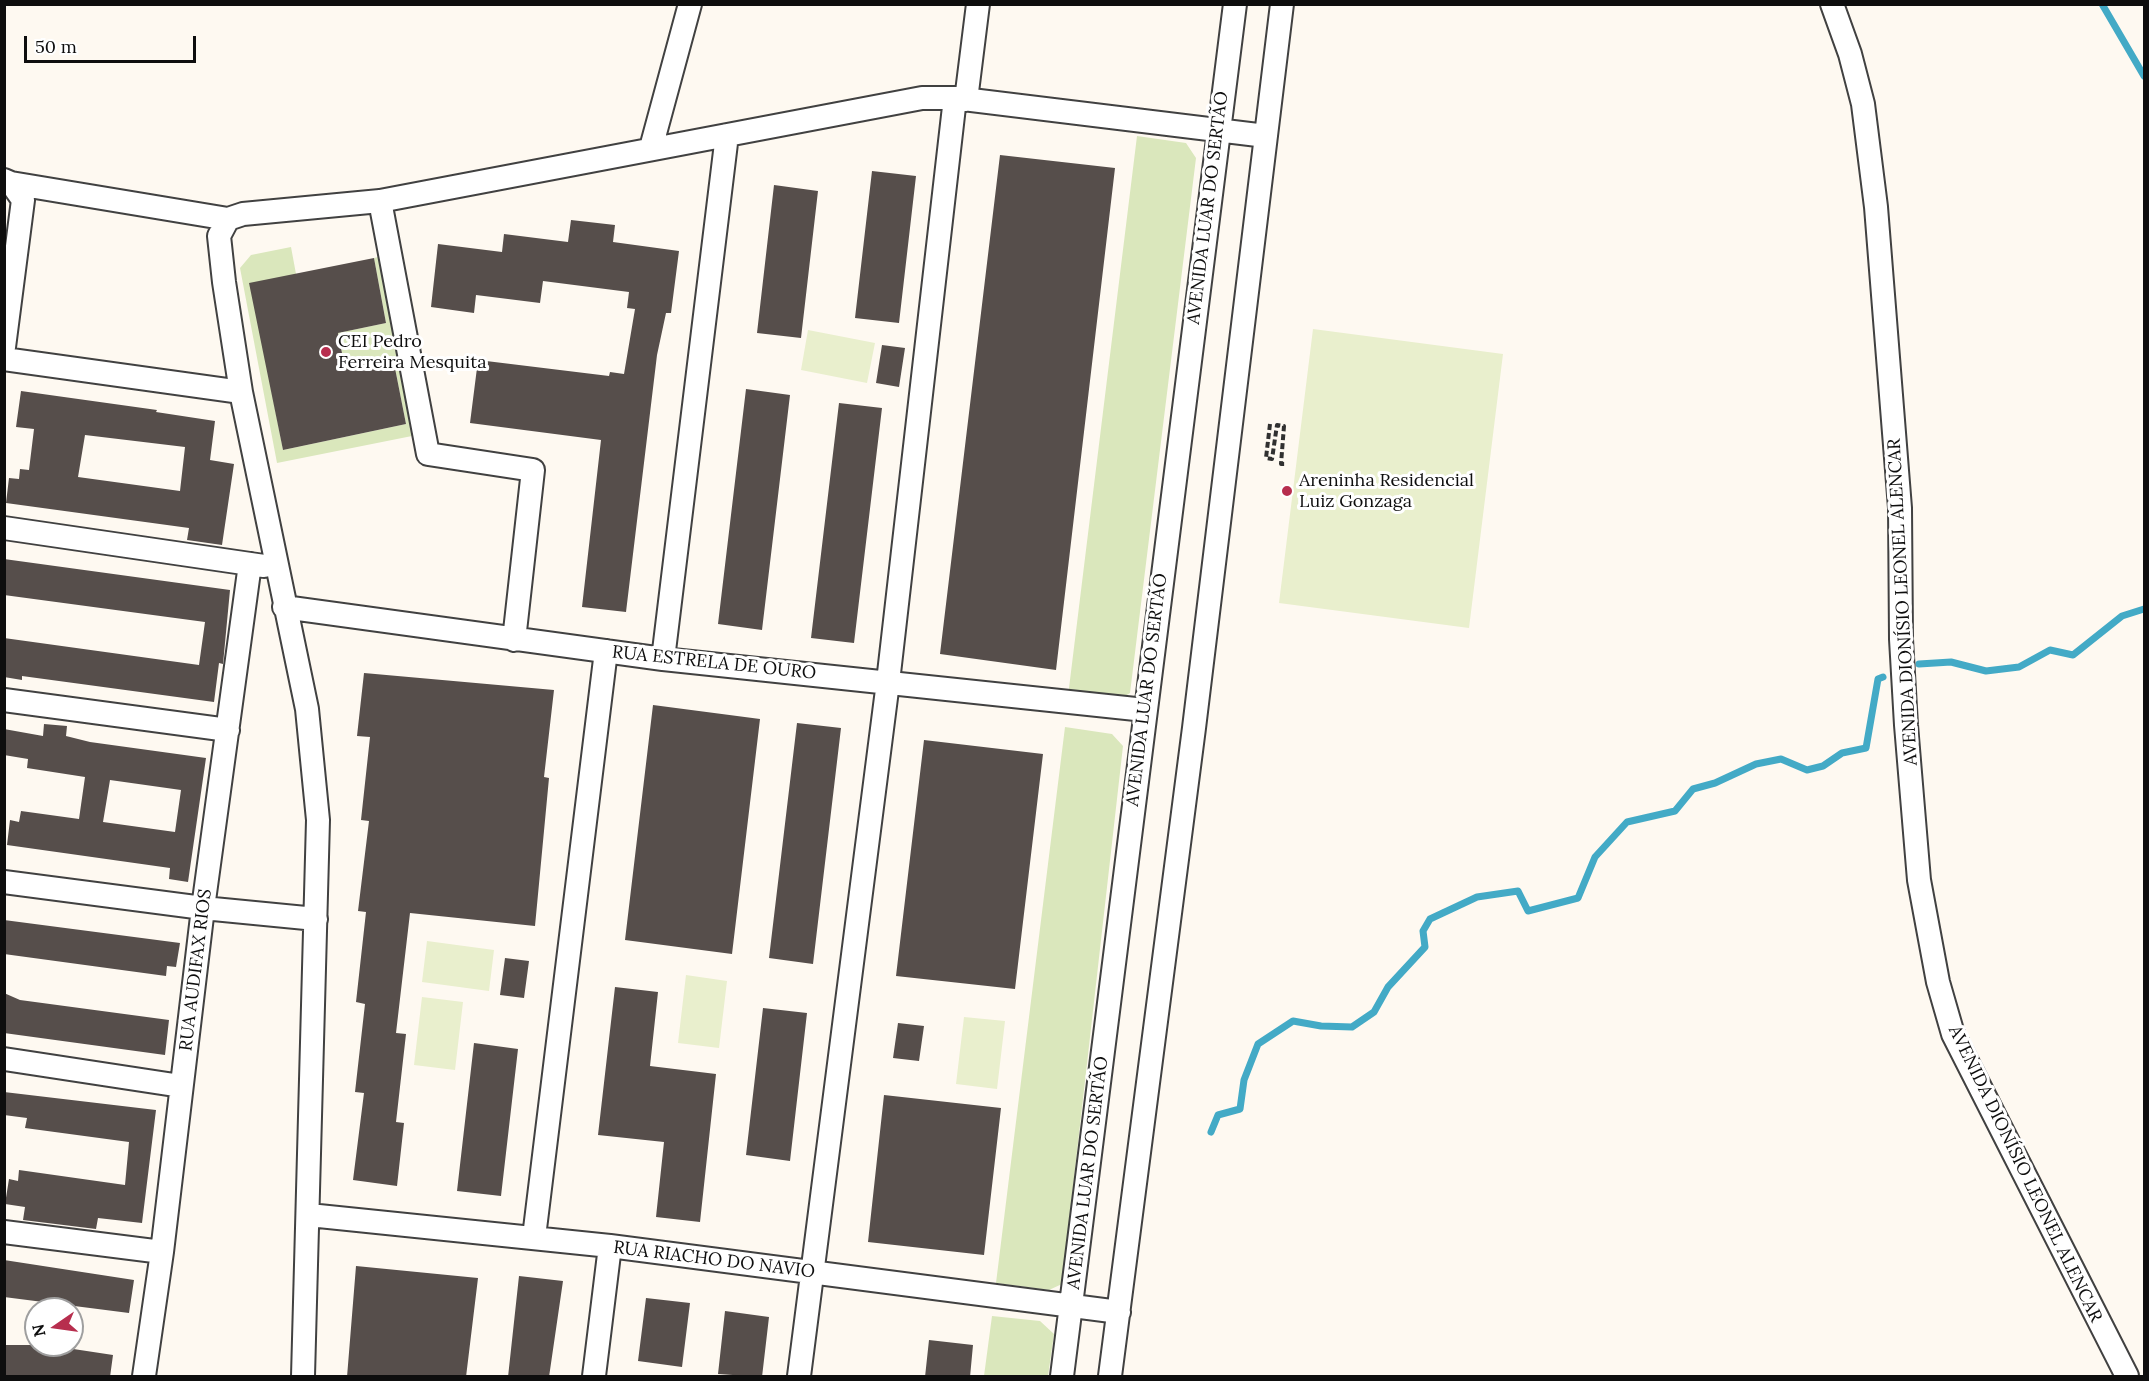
<!DOCTYPE html>
<meta charset="utf-8">
<style>
body{margin:0}
#map{position:relative;width:2149px;height:1381px;overflow:hidden;background:#fef9f1;font-family:Lora,serif}
canvas{display:block}
.frame{position:absolute;inset:0;border:6px solid #0e0e0e;pointer-events:none}
.north{position:absolute;left:24px;top:1297px;width:60px;height:60px;box-sizing:border-box;background:#fff;border:2px solid #9f9f9f;border-radius:50%;rotate:257deg;font-size:16px;font-weight:700;line-height:24px;text-align:center;color:#0e0e0e}
.north::after{content:'';display:block;margin:auto;width:21px;height:27px;background:#b72e4e;clip-path:polygon(50% 0,100% 100%,50% 72%,0 100%)}
.scale{position:absolute;left:24px;top:36px;width:172px;height:27px;box-sizing:border-box;border:3px solid #0e0e0e;border-top:0;padding-left:8px;font-size:18px;line-height:21px;white-space:nowrap;color:#0e0e0e;-webkit-text-stroke:4px #fff;paint-order:stroke}
</style>
<div id="map">
<canvas width="2149" height="1381"></canvas>
<div class="frame"></div>
<div class="north">N</div>
<div class="scale">50 m</div>
</div>
<script>
const ctx = document.querySelector('canvas').getContext('2d');
ctx.lineJoin = 'round';
function fillPath(path, color) { ctx.fillStyle = color; ctx.fill(path, 'evenodd'); }
const toPath = rows => new Path2D(rows.map(r => 'M' + r).join(''));
function strokePath(path, color, width, dash) { ctx.strokeStyle = color; ctx.lineWidth = width; ctx.lineCap = dash ? 'butt' : 'round'; ctx.setLineDash(dash || []); ctx.stroke(path); }
function label(font, color, halo, rows, align = 'center') {
  ctx.font = font + ' Lora,serif'; ctx.lineWidth = 6; ctx.setLineDash([]); ctx.textBaseline = 'middle'; ctx.strokeStyle = halo; ctx.fillStyle = color; for (const [text, x, y, turn = 0] of rows) {
    ctx.save(); ctx.translate(x, y); ctx.rotate((+turn || 0) * Math.PI / 180); ctx.textAlign = isNaN(turn) ? turn : align; if (halo) ctx.strokeText(text, 0, 0); ctx.fillText(text, 0, 0); ctx.restore();
  }
}
fillPath(toPath([
 [1137,136,1186,143,1196,158,1130,693,1119,700,1068,696],
 [291,247,296,274,270,383,283,450,406,424,393,358,345,368,338,333,386,323,374,258,378,257,412,436,277,463,240,268,251,255],
 [1065,727,1112,734,1123,746,1062,1284,1049,1290,996,1283],
 [992,1316,1040,1321,1054,1334,1048,1376,984,1376]
]), '#dae7bc');
fillPath(toPath([
 [1313,329,1503,354,1469,628,1279,603],
 [808,330,875,343,867,383,801,370],
 [427,941,494,950,489,991,422,982],
 [686,975,727,981,719,1048,678,1043],
 [422,997,463,1002,455,1070,414,1065],
 [964,1017,1005,1021,997,1089,956,1084]
]), '#e9efcd');
strokePath(toPath([
 [2102,4,2144,76],
 [1919,664,1951,662,1986,671,2019,667,2050,650,2073,655,2122,616,2144,609],
 [1211,1132,1218,1115,1240,1109,1244,1080,1258,1044,1293,1021,1321,1026,1352,1027,1374,1012,1388,987,1425,947,1423,931,1430,919,1477,897,1518,891,1528,911,1578,898,1595,857,1627,822,1675,811,1693,789,1715,783,1756,764,1781,759,1807,770,1823,766,1842,753,1866,748,1878,679,1883,677]
]), '#43aac6', 7);
fillPath(toPath([
 [1000,155,1115,168,1056,670,940,654],
 [872,171,916,176,899,323,855,318],
 [774,185,818,191,801,338,757,333],
 [571,220,615,225,613,242,679,251,671,313,666,313,657,355,626,612,582,607,601,440,470,423,478,360,609,376,610,372,624,374,635,309,627,308,629,292,543,281,540,303,476,295,474,313,431,307,438,244,502,252,504,234,568,242],
 [374,258,386,323,338,333,345,368,393,358,406,424,283,450,249,283],
 [882,345,905,348,899,387,876,383],
 [746,389,790,395,762,630,718,624],
 [21,391,157,410,156,412,215,421,210,460,234,464,222,545,187,540,189,528,6,503,9,478,19,479,20,469,29,470,34,429,16,427],
 [85,435,185,447,180,491,78,477],
 [839,403,882,408,854,643,811,638],
 [4,559,230,590,223,664,219,663,214,702,22,676,22,680,4,677,4,638,199,665,205,622,4,595],
 [364,673,554,690,544,777,549,778,535,926,410,913,396,1033,406,1034,396,1122,404,1123,397,1186,353,1180,364,1093,355,1092,365,1004,356,1002,366,912,358,911,369,821,361,820,370,737,357,736],
 [653,705,760,719,732,954,625,940],
 [797,723,841,728,813,964,769,958],
 [44,724,67,726,66,736,90,742,206,758,188,882,169,879,170,868,7,845,10,820,19,822,21,811,79,819,85,777,27,768,28,759,4,755,4,729,43,736],
 [110,780,181,790,175,832,103,822],
 [924,740,1043,754,1015,989,896,976],
 [4,920,180,943,176,967,167,966,166,976,4,954],
 [505,958,529,961,524,998,500,995],
 [615,987,658,992,650,1066,716,1074,700,1222,656,1217,664,1142,598,1135],
 [4,993,20,1000,169,1020,165,1055,4,1033],
 [763,1008,807,1013,790,1161,746,1155],
 [898,1023,924,1026,919,1061,893,1058],
 [474,1043,518,1049,501,1196,457,1191],
 [4,1092,156,1110,142,1223,98,1218,96,1229,23,1220,25,1207,5,1204,9,1179,18,1181,19,1170,125,1185,129,1142,25,1128,27,1118,4,1115],
 [884,1095,1001,1108,984,1255,868,1242],
 [4,1260,134,1280,129,1313,4,1297],
 [356,1266,478,1278,466,1377,347,1377],
 [519,1276,563,1281,549,1377,508,1377],
 [646,1298,690,1303,682,1367,638,1361],
 [725,1311,769,1317,762,1377,718,1374],
 [929,1340,973,1345,970,1377,925,1377],
 [4,1345,47,1345,113,1355,110,1377,4,1375]
]), '#564e4b');
const street = toPath([
 [1832,4,1850,54,1863,104,1876,207,1900,508,1901,639,1906,725,1919,880,1938,982,1953,1034,2127,1376],
 [966,100,978,4],
 [651,148,690,4],
 [4,180,11,183,23,200,4,347],
 [11,183,228,219],
 [380,201,428,454,533,470,514,640],
 [4,359,241,392],
 [4,528,264,566],
 [284,607,663,659,1145,710],
 [663,659,727,135],
 [4,700,228,730],
 [4,882,203,908,316,919],
 [4,1059,181,1086],
 [309,1215,610,1246,1119,1312],
 [4,1232,162,1252],
 [534,1237,606,651],
 [144,1376,162,1252,203,908,250,564],
 [303,1376,318,820,307,709,241,392,224,282,219,236,228,219,243,214,380,201,922,98,955,98,1266,136],
 [594,1376,610,1246],
 [799,1376,888,682,955,98],
 [1062,1376,1235,4],
 [1110,1376,1194,728,1282,4]
]);
strokePath(street, '#414141', 26);
strokePath(toPath([
 [1270,424,1266,458,1272,459,1277,425,1284,426,1281,464,1285,464]
]), '#303030', 4, [6, 3]);
strokePath(street, '#fff', 22);
for (const [x, y, r, color] of [
 [326,352,6,"#b72e4e"],
 [1287,491,6,"#b72e4e"]
]) { const dot = new Path2D(); dot.arc(x, y, r, 0, 2 * Math.PI); ctx.fillStyle = color; ctx.fill(dot); strokePath(dot, '#fff', 2); }
label('18px', '#0e0e0e', '#fff', [
 ["AVENIDA LUAR DO SERTÃO",1208,208,-83],
 ["AVENIDA DIONÍSIO LEONEL ALENCAR",1903,602,-93],
 ["RUA ESTRELA DE OURO",714,663,6],
 ["AVENIDA LUAR DO SERTÃO",1147,690,-83],
 ["RUA AUDIFAX RIOS",196,970,-83],
 ["AVENIDA LUAR DO SERTÃO",1088,1173,-83],
 ["AVENIDA DIONÍSIO LEONEL ALENCAR",2025,1174,64],
 ["RUA RIACHO DO NAVIO",714,1260,7]
]);
label('18px', '#0e0e0e', '#fff', [
 ["CEI Pedro",338,342],
 ["Ferreira Mesquita",338,363],
 ["Areninha Residencial",1299,481],
 ["Luiz Gonzaga",1299,502]
], 'left');
</script>
